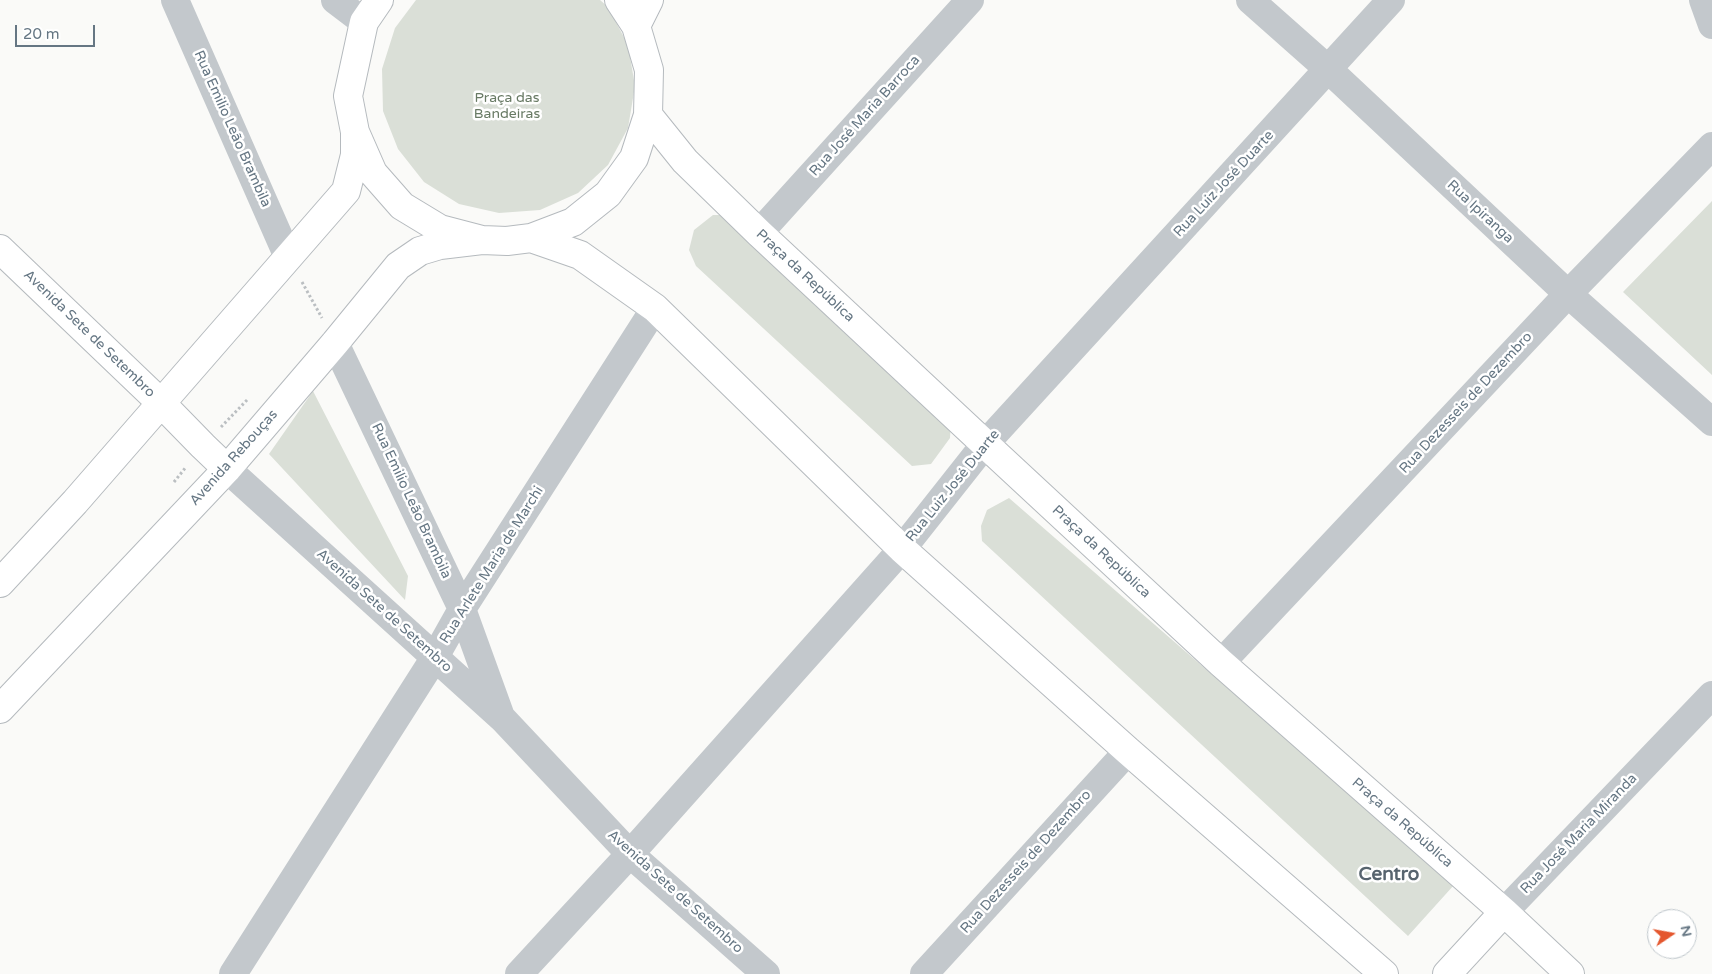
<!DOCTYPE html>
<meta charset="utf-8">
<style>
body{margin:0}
#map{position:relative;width:1712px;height:974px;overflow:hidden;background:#fafaf8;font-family:"Varela Round",sans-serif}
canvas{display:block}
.north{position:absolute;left:1647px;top:909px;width:50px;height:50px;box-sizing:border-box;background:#fff;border:1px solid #c1c8cd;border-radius:50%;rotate:78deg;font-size:14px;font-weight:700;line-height:20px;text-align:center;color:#657683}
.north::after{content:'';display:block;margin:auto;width:18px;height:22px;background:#e4572e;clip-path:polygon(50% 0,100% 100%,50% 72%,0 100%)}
.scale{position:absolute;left:15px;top:25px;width:80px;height:22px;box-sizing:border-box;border:2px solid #657683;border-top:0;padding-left:6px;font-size:15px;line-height:18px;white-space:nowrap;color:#657683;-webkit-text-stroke:4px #fff;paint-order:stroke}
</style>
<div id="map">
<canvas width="1712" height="974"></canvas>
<div class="north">N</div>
<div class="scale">20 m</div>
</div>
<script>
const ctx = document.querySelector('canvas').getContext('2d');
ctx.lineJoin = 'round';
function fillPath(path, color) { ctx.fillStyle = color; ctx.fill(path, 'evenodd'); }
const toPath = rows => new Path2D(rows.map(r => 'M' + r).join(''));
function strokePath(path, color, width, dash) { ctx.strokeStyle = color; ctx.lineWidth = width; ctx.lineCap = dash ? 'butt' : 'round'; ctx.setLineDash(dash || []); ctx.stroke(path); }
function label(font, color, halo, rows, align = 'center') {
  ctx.font = font + ' "Varela Round",sans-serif'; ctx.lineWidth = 5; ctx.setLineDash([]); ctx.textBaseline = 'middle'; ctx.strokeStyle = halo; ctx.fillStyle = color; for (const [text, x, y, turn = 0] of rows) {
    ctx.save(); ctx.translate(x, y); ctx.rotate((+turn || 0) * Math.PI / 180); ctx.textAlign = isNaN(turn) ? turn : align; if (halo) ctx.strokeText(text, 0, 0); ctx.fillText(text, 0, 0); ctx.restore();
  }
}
fillPath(toPath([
 [416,0,600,0,608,7,628,45,635,86,628,128,608,165,578,193,540,210,499,213,459,204,424,182,398,149,383,111,382,69,395,28],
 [1712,201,1712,375,1623,292],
 [713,215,729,215,951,421,950,438,931,464,912,466,696,266,689,250,694,230],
 [313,391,408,576,405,600,269,454],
 [1009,498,1454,885,1408,936,982,541,981,526,987,510]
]), '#dadfd7');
const major = toPath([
 [379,0,364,22,348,96,355,132,373,173,402,206,440,229,482,240,507,241,531,238,573,222,608,194,634,158,648,115,649,70,636,26,619,0],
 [636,26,649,0],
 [648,115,685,161,759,233,985,444,1221,663,1504,912,1570,974],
 [531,238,580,255,655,308,902,549,1128,751,1384,974],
 [0,249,161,403,203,446,227,469],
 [0,583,75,502,346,191,355,155,355,134],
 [0,709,227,469,335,343,398,266,420,251,440,245,482,240],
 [1447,974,1504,912]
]);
strokePath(major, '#b5babe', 30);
strokePath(toPath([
 [302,282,322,318],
 [221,427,248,399],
 [174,482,186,467]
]), '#bbbfc2', 3, [2.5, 2.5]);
strokePath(toPath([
 [175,0,288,257],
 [335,0,364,22],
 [1250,0,1329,70,1568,294,1712,422],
 [1703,0,1712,25],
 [759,233,970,0],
 [335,343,462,609,500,714],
 [227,469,502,718,630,854,766,974],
 [1221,663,1568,294,1712,146],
 [1504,912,1712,695],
 [233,974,435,657,462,609,655,308],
 [519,974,630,854,902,549,985,444,1391,0],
 [924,974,1128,751]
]), '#c3c8cc', 28);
strokePath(major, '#fff', 28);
label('14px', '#687a64', '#fff', [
 ["Praça das",507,98],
 ["Bandeiras",507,114]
]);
label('14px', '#657683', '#fff', [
 ["Rua José Maria Barroca",865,116,-48],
 ["Rua Emilio Leão Brambila",232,129,66],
 ["Rua Luiz José Duarte",1224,184,-47],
 ["Rua Ipiranga",1480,212,43],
 ["Praça da República",805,276,43],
 ["Avenida Sete de Setembro",89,334,44],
 ["Rua Dezesseis de Dezembro",1466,403,-47],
 ["Avenida Rebouças",234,458,-48],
 ["Rua Luiz José Duarte",953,486,-51],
 ["Rua Emilio Leão Brambila",411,501,65],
 ["Praça da República",1101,552,43],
 ["Rua Arlete Maria de Marchi",492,565,-58],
 ["Avenida Sete de Setembro",384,611,42],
 ["Praça da República",1402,823,41],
 ["Rua José Maria Miranda",1579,834,-46],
 ["Rua Dezesseis de Dezembro",1026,862,-48],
 ["Avenida Sete de Setembro",675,892,42]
]);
label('bold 19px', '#57646e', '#fff', [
 ["Centro",1389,875]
]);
</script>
